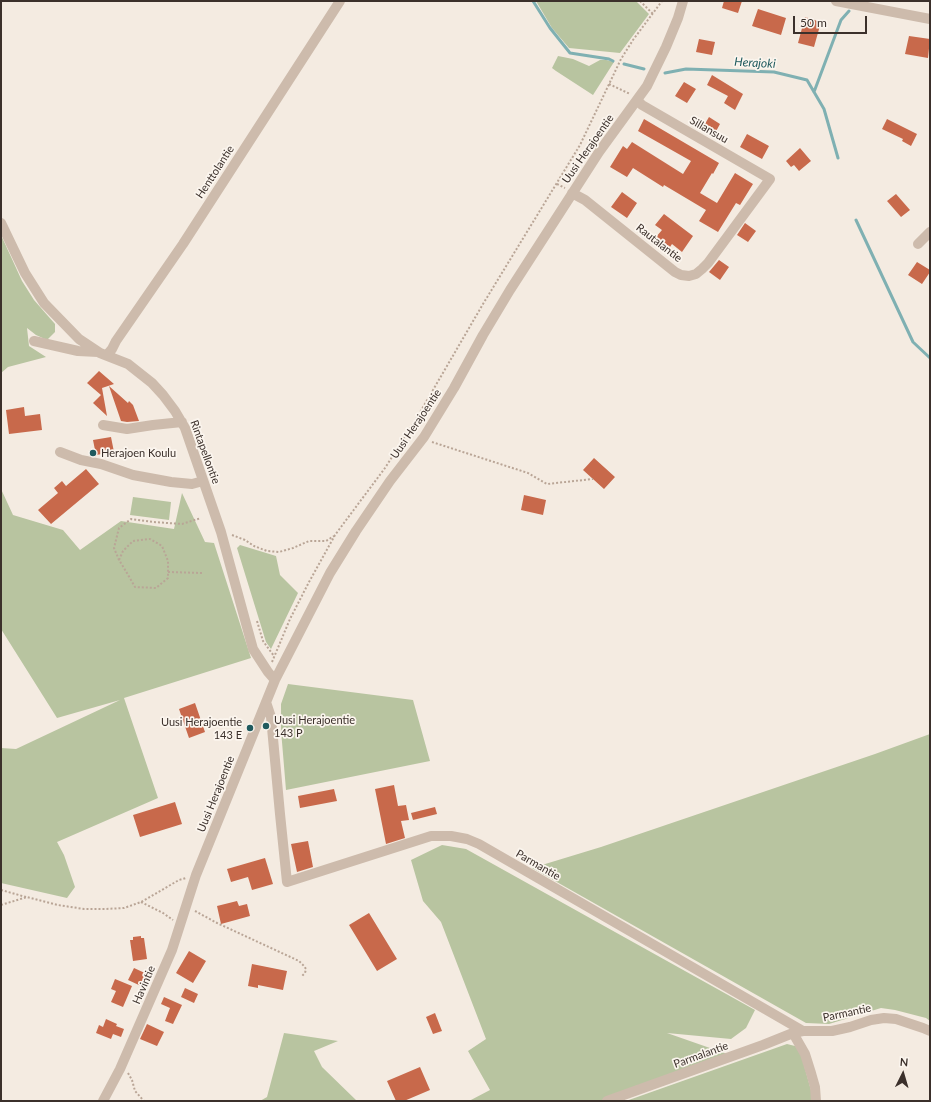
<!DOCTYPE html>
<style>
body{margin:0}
#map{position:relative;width:931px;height:1102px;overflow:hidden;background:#f4ebe1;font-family:Lato,sans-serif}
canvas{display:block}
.frame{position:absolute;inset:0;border:2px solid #3b302b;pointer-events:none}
.north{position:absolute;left:883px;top:1054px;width:40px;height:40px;-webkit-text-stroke:3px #fbf5ee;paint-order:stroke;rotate:5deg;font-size:11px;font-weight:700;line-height:16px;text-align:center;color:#3b302b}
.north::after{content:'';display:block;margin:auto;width:14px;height:18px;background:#3b302b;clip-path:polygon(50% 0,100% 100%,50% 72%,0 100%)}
.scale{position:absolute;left:793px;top:16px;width:74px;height:18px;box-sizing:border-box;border:2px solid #3b302b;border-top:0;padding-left:5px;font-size:12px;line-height:14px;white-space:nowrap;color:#3b302b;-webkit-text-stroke:3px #fbf5ee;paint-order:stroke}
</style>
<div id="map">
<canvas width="931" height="1102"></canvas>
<div class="frame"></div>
<div class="north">N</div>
<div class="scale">50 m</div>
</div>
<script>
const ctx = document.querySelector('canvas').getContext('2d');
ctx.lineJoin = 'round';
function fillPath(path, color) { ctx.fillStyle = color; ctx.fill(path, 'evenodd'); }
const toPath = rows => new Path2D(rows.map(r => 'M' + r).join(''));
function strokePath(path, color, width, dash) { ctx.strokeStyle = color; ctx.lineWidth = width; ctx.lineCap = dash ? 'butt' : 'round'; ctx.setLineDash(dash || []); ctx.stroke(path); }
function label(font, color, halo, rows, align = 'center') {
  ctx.font = font + ' Lato,sans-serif'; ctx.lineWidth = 3.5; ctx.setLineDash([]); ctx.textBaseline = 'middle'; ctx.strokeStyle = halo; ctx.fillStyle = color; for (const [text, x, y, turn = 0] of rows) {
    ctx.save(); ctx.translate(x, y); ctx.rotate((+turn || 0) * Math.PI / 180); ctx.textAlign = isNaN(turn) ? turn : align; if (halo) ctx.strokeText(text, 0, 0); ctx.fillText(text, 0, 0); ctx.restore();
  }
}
fillPath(toPath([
 [536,1,636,1,649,14,620,53,569,48,552,28],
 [558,56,573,59,589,66,600,60,606,60,614,62,593,95,556,71,552,68],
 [1,235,22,281,34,300,55,324,55,332,47,340,36,335,27,328,29,346,46,357,8,367,1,373],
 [1,489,13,515,63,530,80,550,121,521,174,529,182,493,205,542,214,543,251,658,124,698,158,798,57,842,64,855,75,887,67,898,1,883,1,748,16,749,120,700,57,718,1,629],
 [133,497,171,502,169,520,130,515],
 [240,545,276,556,280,575,298,593,271,649,266,642,237,548],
 [288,684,413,700,430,761,286,790,281,730,281,704],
 [930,734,930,1021,926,1018,895,1010,881,1008,829,1024,806,1023,532,868,601,847,875,754],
 [442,845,466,849,755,1010,746,1028,731,1039,667,1033,730,1055,602,1101,469,1101,490,1090,468,1051,486,1039,441,922,423,901,411,860],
 [284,1033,338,1041,314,1051,322,1067,357,1101,260,1101,267,1097],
 [787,1044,799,1047,814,1101,626,1101]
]), '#b8c4a0');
strokePath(toPath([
 [533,1,550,28,570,53,609,59,613,61],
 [624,64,644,69],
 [665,73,686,69,774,72,807,80,824,109,838,158],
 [814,92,841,20,849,11],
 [856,220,913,342,930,358]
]), '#7fb0b2', 3);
fillPath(toPath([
 [724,1,742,1,738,13,722,8],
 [758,9,786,18,781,35,752,26],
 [805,17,821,22,814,47,798,43],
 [909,36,930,39,928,58,905,54],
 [699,39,715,42,712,55,696,52],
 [712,75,743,94,735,110,724,103,728,96,707,85],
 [684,82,696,89,687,103,675,96],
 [709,117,720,124,714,135,702,129],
 [644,119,719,163,713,174,712,173,700,193,717,203,735,173,753,184,740,205,736,203,718,232,699,221,706,210,664,185,663,187,633,168,627,177,610,167,623,146,627,149,632,142,683,174,691,161,638,131],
 [887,119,917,134,911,146,902,141,903,139,882,129],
 [747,134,769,146,762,159,740,147],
 [800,148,811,161,799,171,794,165,791,167,786,161],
 [622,192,637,203,627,218,611,207],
 [896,194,910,210,901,217,887,201],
 [664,214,693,236,682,252,672,244,670,247,656,237,662,230,655,225],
 [745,223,756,231,748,242,737,235],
 [719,260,729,267,720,280,709,272],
 [917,262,930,270,930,272,922,284,908,275],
 [99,371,114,384,102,388,107,416,93,403,101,395,87,383],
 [109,386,128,403,129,401,133,405,139,421,127,422,121,421],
 [24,407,25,416,40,414,42,430,9,434,6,410],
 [111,437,114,452,96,455,93,440],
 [594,458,615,477,604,489,583,470],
 [86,469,99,484,51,524,38,510,58,493,54,488,62,481,66,486],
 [524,495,546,500,543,515,521,510],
 [195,703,205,732,189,738,179,709],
 [394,785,398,806,406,805,409,820,401,821,405,838,386,844,375,789],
 [334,789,337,801,300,808,298,796],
 [175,802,182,824,140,837,133,815],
 [435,807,437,814,413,820,411,813],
 [308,841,313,867,297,872,291,844],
 [265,858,273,884,252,890,248,877,231,882,227,869],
 [237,901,239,906,247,904,250,916,221,924,217,906],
 [369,913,397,959,377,971,349,925],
 [141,936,141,938,144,938,147,959,133,961,130,940,133,940,133,937],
 [189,951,206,961,193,983,176,973],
 [252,964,287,971,283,990,258,985,258,988,248,986],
 [134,968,147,974,141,986,128,980],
 [115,979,132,986,123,1007,111,1002,116,991,111,989],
 [185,988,198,994,194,1003,181,997],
 [164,997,182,1005,173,1024,165,1021,170,1008,161,1004],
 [435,1013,442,1031,433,1034,426,1017],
 [106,1019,117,1024,116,1026,124,1029,121,1037,113,1034,111,1039,96,1033,99,1025,103,1027],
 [147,1024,164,1032,157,1046,140,1039],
 [420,1067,430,1090,404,1101,396,1101,387,1081]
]), '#c8694b');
strokePath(toPath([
 [640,1,653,14],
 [609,84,630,94],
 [557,184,565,188],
 [432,442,528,473,547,484,556,483,593,479],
 [232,535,245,540,254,546,267,551,279,552,293,548,309,541,326,541,334,536],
 [119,560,123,551,133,541,150,539,162,546,168,561,168,578,156,588,135,587,124,568,119,560,114,548,119,528,131,519,153,522,182,524,201,518],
 [168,572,202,573],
 [257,621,263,641,274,656],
 [272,662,290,619,309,582,335,535,385,468,415,421,483,304,580,145,621,59,633,40,662,1],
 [1,890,26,897],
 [141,902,163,913,173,920],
 [1,905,27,897,58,905,84,909,105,909,124,908,141,902,179,880,186,878],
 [195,911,217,923,299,961,304,966,306,969,305,973,301,977],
 [128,1073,132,1080,135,1091,144,1101]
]), '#b9a596', 2, [2, 2]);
strokePath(toPath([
 [836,1,930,19],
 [572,193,585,200,675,272,681,275,689,276,696,274,702,269,708,263,770,179,642,105,637,100],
 [1,223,25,273,44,303,79,339,100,353,128,364,152,383,163,395,175,411,185,428,221,532,253,649,268,672,275,680],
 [918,244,930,232],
 [34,341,78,351,98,352],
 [107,355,112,349,116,341,183,244,340,1],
 [103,425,127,429,153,425,182,422],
 [60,452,81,460,101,464,133,475,171,482,192,484,203,481],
 [266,702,271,717,280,814,287,882,431,836,451,836,467,839,479,844,803,1031,832,1031,850,1027,871,1020,884,1018,896,1019,923,1028,930,1031],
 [793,1033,805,1054,811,1073,815,1087,816,1101],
 [103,1101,120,1069,172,950,196,875,275,680,330,573,356,531,390,481,424,437,454,388,483,335,510,290,599,152,647,86,666,47,678,18,683,1],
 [607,1101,763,1045,793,1033,803,1031]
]), '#cdbbac', 10);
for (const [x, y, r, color] of [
 [93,453,4,"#1f5a5e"],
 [266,726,4,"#1f5a5e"],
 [250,728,4,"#1f5a5e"]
]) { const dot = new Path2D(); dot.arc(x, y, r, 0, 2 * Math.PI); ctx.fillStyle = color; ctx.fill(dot); strokePath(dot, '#fbf5ee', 1.5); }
label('11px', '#3b302b', '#fbf5ee', [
 ["Sillansuu",709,130,30],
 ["Uusi Herajoentie",588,149,-55],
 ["Henttolantie",215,172,-57],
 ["Rautalantie",659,243,38],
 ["Uusi Herajoentie",416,424,-56],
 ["Rintapellontie",205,452,70],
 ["Uusi Herajoentie",216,794,-68],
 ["Parmantie",538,865,30],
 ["Havintie",144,985,-67],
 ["Parmantie",847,1013,-12],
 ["Parmalantie",701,1055,-20]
]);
label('11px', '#3b302b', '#fbf5ee', [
 ["Herajoen Koulu",101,453],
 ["Uusi Herajoentie",274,720],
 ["143 P",274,733],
 ["Uusi Herajoentie",242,722,"right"],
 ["143 E",242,735,"right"]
], 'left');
label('italic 12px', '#1f5a5e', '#fbf5ee', [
 ["Herajoki",755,63,3]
]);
</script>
